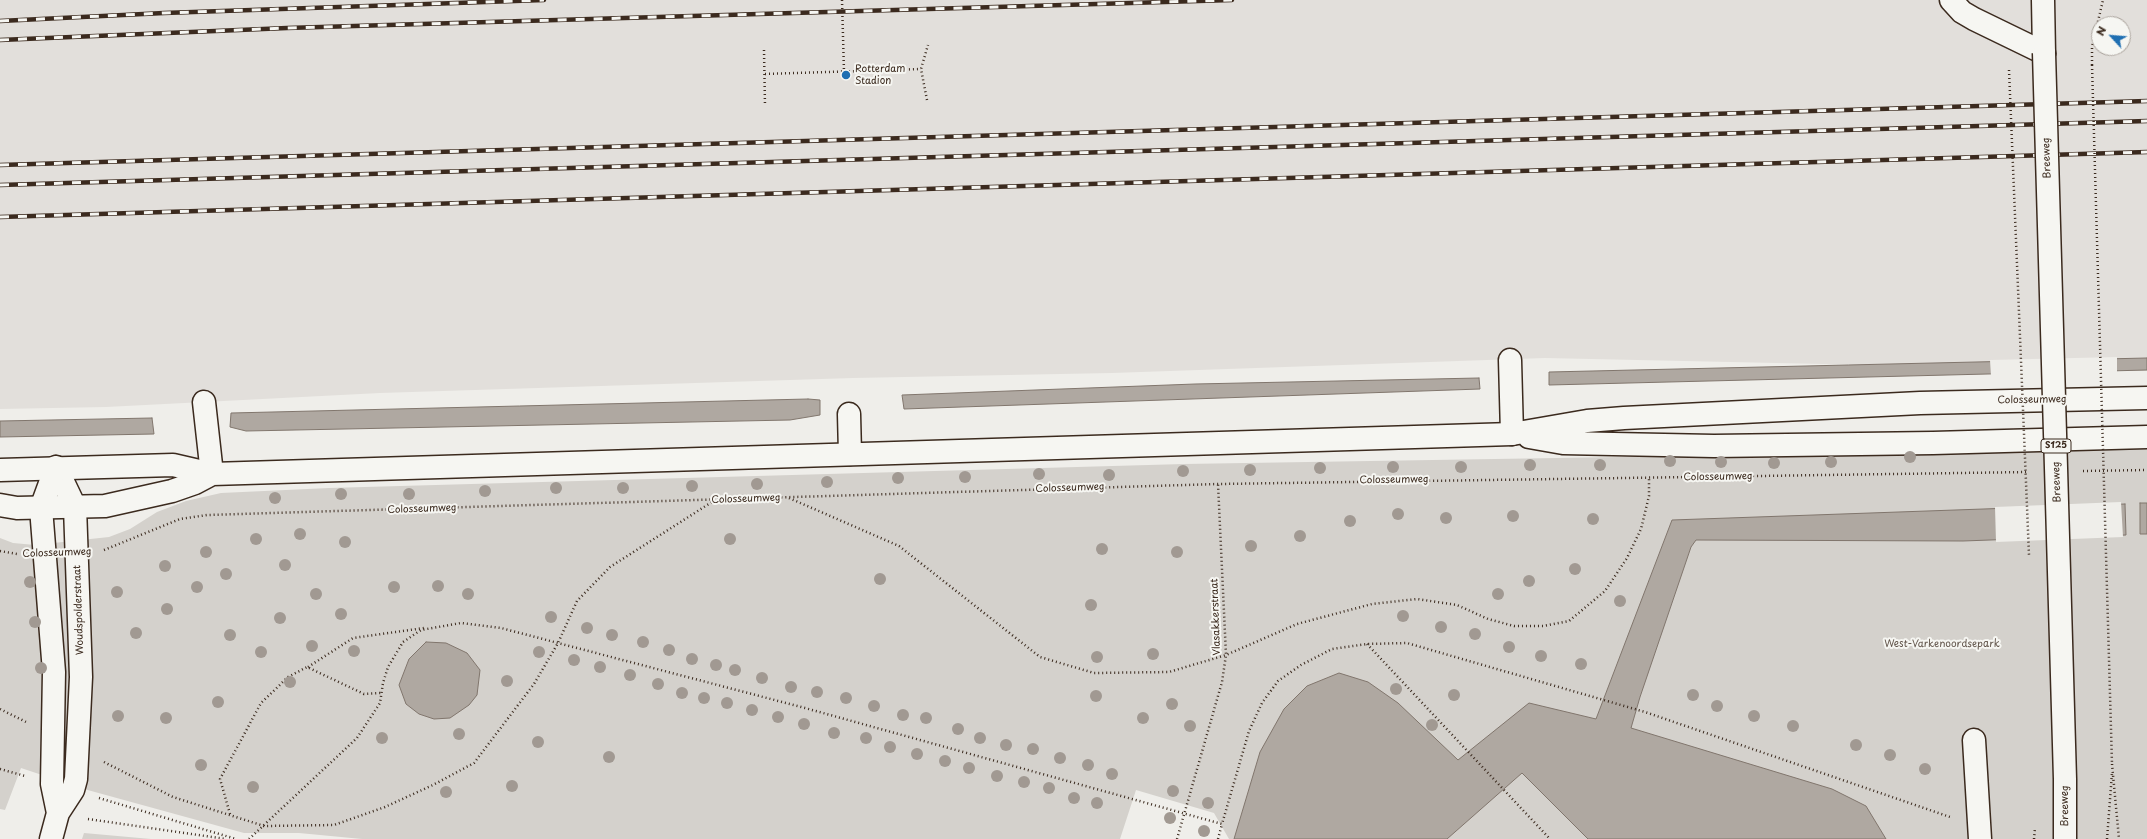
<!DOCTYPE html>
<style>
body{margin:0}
#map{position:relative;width:2147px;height:839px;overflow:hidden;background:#efeeea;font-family:"Playpen Sans",sans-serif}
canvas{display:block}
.north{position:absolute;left:2091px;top:16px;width:40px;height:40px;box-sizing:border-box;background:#f6f6f2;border:1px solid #aba49d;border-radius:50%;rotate:296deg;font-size:11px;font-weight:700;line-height:16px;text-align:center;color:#3b2a1e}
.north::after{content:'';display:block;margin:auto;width:14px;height:18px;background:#1f6fb2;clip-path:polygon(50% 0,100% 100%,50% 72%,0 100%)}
</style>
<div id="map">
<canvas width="2147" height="839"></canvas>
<div class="north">N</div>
</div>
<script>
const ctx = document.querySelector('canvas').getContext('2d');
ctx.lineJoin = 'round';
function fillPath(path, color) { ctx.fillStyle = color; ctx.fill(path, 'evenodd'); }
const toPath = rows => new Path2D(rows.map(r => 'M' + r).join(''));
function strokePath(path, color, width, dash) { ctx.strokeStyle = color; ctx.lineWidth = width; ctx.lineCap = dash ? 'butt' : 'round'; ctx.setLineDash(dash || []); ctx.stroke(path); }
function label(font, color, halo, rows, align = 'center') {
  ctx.font = font + ' "Playpen Sans",sans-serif'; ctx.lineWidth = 4; ctx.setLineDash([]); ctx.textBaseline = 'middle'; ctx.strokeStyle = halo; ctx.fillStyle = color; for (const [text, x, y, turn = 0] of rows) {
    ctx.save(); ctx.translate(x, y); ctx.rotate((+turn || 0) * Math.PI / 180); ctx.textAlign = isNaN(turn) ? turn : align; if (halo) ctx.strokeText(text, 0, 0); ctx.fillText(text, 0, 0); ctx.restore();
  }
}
fillPath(toPath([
 [0,0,2147,0,2147,371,1545,358,1112,373,853,378,380,393,106,407,0,409],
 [2099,24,2123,24,2123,48,2099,48]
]), '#e2dfdb');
fillPath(toPath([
 [2147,445,2147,839,1229,839,1214,813,1136,790,1120,839,362,839,299,833,244,833,84,789,21,768,5,810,0,809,0,538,13,543,35,545,109,537,130,529,157,512,186,501,221,493,329,488,1184,464,1681,456],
 [84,833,151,839,153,839,82,839]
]), '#d4d1cc');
const water = toPath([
 [2147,358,2147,370,1549,385,1549,372,2147,358],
 [1479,378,1480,389,904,409,902,395,1195,384,1479,378],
 [808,399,820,400,820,415,790,420,246,431,230,427,231,413,808,399],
 [152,418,154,434,0,437,0,421,152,418],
 [2140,503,2147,503,2147,534,2140,534,2140,503],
 [2125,504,2126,535,1963,541,1696,540,1691,547,1640,697,1631,728,1832,789,1866,806,1886,839,1588,839,1522,773,1447,839,1234,839,1260,752,1284,709,1307,686,1339,673,1368,682,1398,703,1458,760,1529,703,1596,719,1672,520,2125,504],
 [426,642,446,643,467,653,480,670,477,695,469,705,450,718,434,719,419,714,406,704,399,685,409,659,426,642]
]);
fillPath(water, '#afa8a1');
strokePath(water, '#81766d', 1);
fillPath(toPath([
 [2117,357,2117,373,1991,376,1990,360],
 [2121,502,2123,537,1996,542,1995,507]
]), '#efeeea');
const minor = toPath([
 [1951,0,1962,12,1974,19,2044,53],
 [1510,360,1512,434],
 [204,402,212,474],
 [849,414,850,454],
 [56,467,41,508,54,672,52,784,58,813],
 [1974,740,1980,839],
 [51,839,58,813,73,790,76,779,81,677,75,507,56,467]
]);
const major = toPath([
 [2043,0,2044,53],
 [1529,437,1563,443,1714,446,1933,443,2147,437],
 [0,470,173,465,212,474,1512,434,1587,421,1624,418,1920,403,2147,398],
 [0,505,17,508,105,506,172,491,195,483,212,474]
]);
strokePath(minor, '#3b2a1e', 25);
strokePath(major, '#3b2a1e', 25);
strokePath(toPath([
 [764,50,765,106],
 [2092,65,2092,47,2103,0],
 [765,74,921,69],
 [927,100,921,69,928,45],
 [2083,471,2147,470],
 [789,498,899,546,1040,657,1094,673,1169,672,1226,655,1297,624,1372,604,1417,599,1457,605,1488,619,1514,626,1543,626,1569,621,1605,591,1627,558,1641,529,1649,496,1649,478],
 [104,550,180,519,207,515,1218,484,2028,472],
 [0,551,17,554],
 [1367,644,1550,839],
 [308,667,353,638,424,628],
 [0,709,26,722],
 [104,762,173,797,264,826,334,825,385,807,433,785,474,763,534,684,558,643,577,601,610,567,715,500],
 [2112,764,2119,839],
 [0,769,25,776],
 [99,798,236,839],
 [230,814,220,779,261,703,288,677,307,667,364,694,381,693],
 [88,819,226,839],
 [249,839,357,738,380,703,383,683,388,667,403,642,421,630,461,623,501,628,805,708,1222,824,1249,731,1262,703,1278,681,1301,665,1332,649,1367,644,1407,643,1645,712,1950,817],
 [1177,839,1222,682,1226,655,1218,484],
 [1218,839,1222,824],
 [2034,839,2035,828],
 [2107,839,2112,773]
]), '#3b2a1e', 2.5, [1, 3]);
strokePath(minor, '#f6f6f2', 22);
strokePath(major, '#f6f6f2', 22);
const rail = toPath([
 [0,21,164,13,544,0],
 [0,40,287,28,1232,0],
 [0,165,2147,101],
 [0,185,2147,121],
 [0,217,2147,152]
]);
strokePath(rail, '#3b2a1e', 4.5);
strokePath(rail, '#f6f6f2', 3, [9]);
const majorBridge = toPath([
 [2044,53,2065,779,2065,839]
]);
strokePath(majorBridge, '#3b2a1e', 25, []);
strokePath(toPath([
 [842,0,844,72],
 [2092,65,2112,764],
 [2009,70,2029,555]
]), '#3b2a1e', 2.5, [1, 3]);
strokePath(majorBridge, '#f6f6f2', 22);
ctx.fillStyle = '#a19992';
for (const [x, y] of [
 [1910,457],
 [1670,461],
 [1721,462],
 [1831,462],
 [1774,463],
 [1530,465],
 [1600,465],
 [1393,467],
 [1461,467],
 [1320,468],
 [1250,470],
 [1183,471],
 [1039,474],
 [1109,475],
 [965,477],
 [898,478],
 [827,482],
 [757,484],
 [692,486],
 [556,488],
 [623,488],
 [485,491],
 [341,494],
 [409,494],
 [275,498],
 [1398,514],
 [1513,516],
 [1446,518],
 [1593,519],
 [1350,521],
 [300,534],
 [1300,536],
 [256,539],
 [730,539],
 [345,542],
 [1251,546],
 [1102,549],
 [206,552],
 [1177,552],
 [285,565],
 [165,566],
 [1575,569],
 [226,574],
 [880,579],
 [1529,581],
 [30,582],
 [438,586],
 [197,587],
 [394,587],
 [117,592],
 [316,594],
 [468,594],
 [1498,594],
 [1620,601],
 [1091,605],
 [167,609],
 [341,614],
 [1403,616],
 [551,617],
 [280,618],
 [35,622],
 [1441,627],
 [587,628],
 [136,633],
 [1475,634],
 [230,635],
 [612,635],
 [643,642],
 [312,646],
 [1509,647],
 [669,650],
 [354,651],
 [261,652],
 [539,652],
 [1153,654],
 [1541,656],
 [1097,657],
 [692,659],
 [574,660],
 [1581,664],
 [716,665],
 [600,667],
 [41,668],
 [735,670],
 [630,675],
 [762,678],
 [507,681],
 [290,682],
 [658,684],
 [791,687],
 [1396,689],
 [817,692],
 [682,693],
 [1454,695],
 [1693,695],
 [1096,696],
 [704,698],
 [846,698],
 [218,702],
 [727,703],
 [1172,704],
 [874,706],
 [1717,706],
 [752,710],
 [903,715],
 [118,716],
 [1754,716],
 [778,717],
 [166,718],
 [926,718],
 [1143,718],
 [804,724],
 [1432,725],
 [1190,726],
 [1793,726],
 [958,729],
 [834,733],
 [459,734],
 [382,738],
 [866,738],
 [980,738],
 [538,742],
 [1006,745],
 [1856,745],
 [890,747],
 [1033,749],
 [917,754],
 [1890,755],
 [609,757],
 [1060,758],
 [945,761],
 [201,765],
 [1088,765],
 [969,768],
 [1925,769],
 [1112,774],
 [997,776],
 [1024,782],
 [512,786],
 [253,787],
 [1049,788],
 [1173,791],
 [446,792],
 [1074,798],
 [1097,803],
 [1208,803],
 [1170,818],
 [1204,831]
]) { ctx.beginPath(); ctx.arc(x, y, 6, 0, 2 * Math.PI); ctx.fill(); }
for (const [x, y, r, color] of [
 [846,75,5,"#1f6fb2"]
]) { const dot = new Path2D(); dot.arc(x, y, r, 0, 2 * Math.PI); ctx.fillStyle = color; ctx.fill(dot); strokePath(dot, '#f6f6f2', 1.5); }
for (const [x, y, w] of [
 [2056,446,30]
]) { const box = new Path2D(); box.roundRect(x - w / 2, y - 7, w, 14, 3); ctx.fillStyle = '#f6f6f2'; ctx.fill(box); strokePath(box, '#3b2a1e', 1); }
label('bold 9px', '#3b2a1e', null, [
 ["S125",2056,446]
]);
label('10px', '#3b2a1e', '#f6f6f2', [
 ["Rotterdam",855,69],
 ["Stadion",855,81]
], 'left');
label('10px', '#3b2a1e', '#f6f6f2', [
 ["Breeweg",2047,158,-92],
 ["Colosseumweg",2032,400,-1],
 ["Colosseumweg",1718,477,-1],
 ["Colosseumweg",1394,480,-1],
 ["Breeweg",2057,482,-92],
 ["Colosseumweg",1070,488,-2],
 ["Colosseumweg",746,499,-2],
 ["Colosseumweg",422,509,-2],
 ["Colosseumweg",57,553,-2],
 ["Woudspolderstraat",79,610,-92],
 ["Vlasakkerstraat",1216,617,-92],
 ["Breeweg",2065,806,-90]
]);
label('10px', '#61544a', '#f6f6f2', [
 ["West-Varkenoordsepark",1942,644]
]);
</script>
